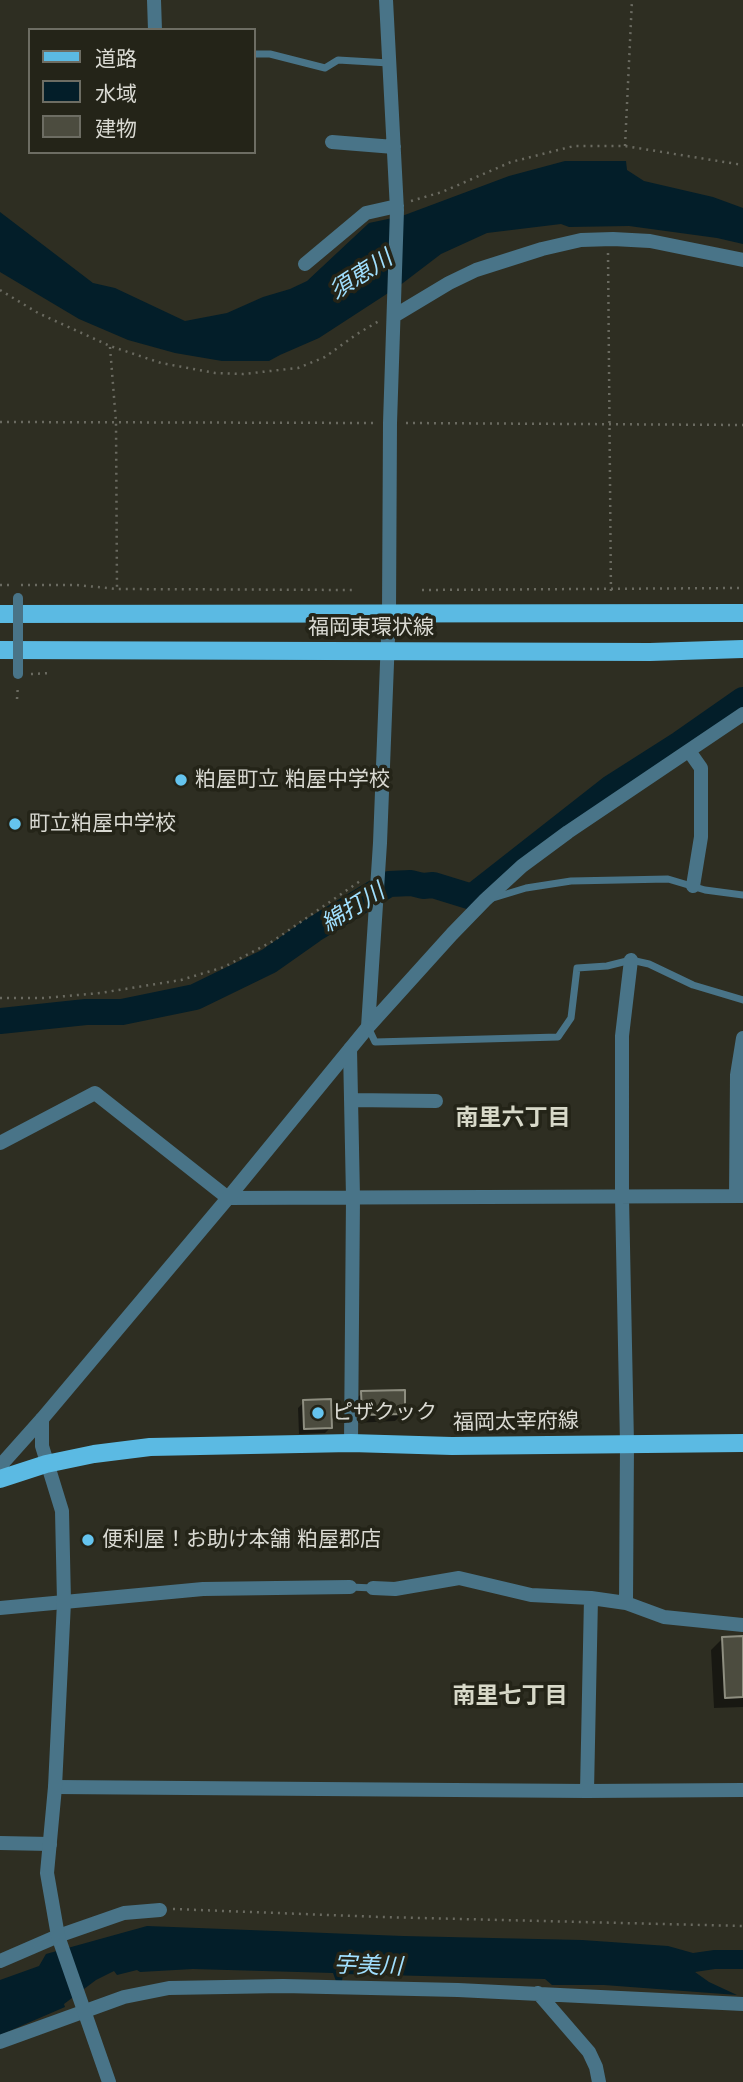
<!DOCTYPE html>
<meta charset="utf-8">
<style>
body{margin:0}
#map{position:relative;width:743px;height:2082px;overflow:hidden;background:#2e2e22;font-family:Inter,"Noto Sans JP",sans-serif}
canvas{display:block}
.legend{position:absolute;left:28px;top:28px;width:228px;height:126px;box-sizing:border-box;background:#242418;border:2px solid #6d6d63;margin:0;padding:9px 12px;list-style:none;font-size:21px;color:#dadad3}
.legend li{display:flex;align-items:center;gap:14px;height:35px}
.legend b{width:35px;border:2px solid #6d6d63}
</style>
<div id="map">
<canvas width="743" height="2082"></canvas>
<ul class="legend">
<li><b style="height:9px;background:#5bbae3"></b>道路</li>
<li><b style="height:19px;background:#031e29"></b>水域</li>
<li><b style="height:19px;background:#4c4c3f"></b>建物</li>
</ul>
</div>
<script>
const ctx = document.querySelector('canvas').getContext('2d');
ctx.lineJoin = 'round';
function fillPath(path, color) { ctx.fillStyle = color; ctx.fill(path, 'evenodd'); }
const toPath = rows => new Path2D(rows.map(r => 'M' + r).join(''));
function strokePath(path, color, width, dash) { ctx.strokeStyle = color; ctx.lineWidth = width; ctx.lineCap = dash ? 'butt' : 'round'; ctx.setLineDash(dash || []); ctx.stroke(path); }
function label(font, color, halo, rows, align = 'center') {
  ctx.font = font + ' Inter,"Noto Sans JP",sans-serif'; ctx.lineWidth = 7; ctx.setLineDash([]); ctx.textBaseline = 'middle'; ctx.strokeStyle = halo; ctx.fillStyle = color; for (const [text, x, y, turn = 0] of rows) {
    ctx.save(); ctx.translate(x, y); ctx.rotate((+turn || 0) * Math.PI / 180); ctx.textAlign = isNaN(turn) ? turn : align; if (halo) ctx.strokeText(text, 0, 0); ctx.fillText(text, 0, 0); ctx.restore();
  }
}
fillPath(toPath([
 [565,161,626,161,627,170,644,181,713,197,743,208,743,244,717,238,629,226,569,227,561,224,487,233,441,254,399,286,319,338,280,355,269,361,222,361,175,353,128,340,79,319,0,272,0,212,93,283,115,288,185,321,227,313,263,297,290,289,307,281,369,223,402,216,509,176],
 [147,1926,403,1936,582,1940,668,1946,693,1953,714,1950,743,1950,743,1969,715,1969,695,1972,709,1982,737,1995,604,1985,552,1985,545,1979,343,1974,342,1981,336,1981,333,1973,193,1969,140,1972,137,1970,117,1975,114,1971,96,1980,64,2004,65,2007,0,2035,0,1980,39,1966,46,1954]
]), '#031e29');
fillPath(toPath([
 [362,1393,404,1413,395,1421,354,1423,353,1402],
 [304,1402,331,1427,325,1433,299,1434,298,1408],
 [743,1637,743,1707,714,1708,711,1650,723,1638]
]), '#0007');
strokePath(toPath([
 [0,1021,86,1012,122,1012,195,997,269,961,313,930,389,884,411,883,423,886,433,885,472,897,611,788,680,744,743,700]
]), '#031e29', 26);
const building = toPath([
 [405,1390,405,1414,362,1415,361,1391,405,1390],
 [331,1399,332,1428,304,1429,303,1400,331,1399],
 [743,1636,743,1697,725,1698,722,1637,743,1636]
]);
fillPath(building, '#4c4c3f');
strokePath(building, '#8e8e80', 2);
strokePath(toPath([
 [625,146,632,0],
 [411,201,442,192,511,162,574,146,625,146,743,165],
 [608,253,611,596],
 [0,290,38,313,110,346,161,363,215,373,243,374,298,368,325,357,357,334,379,321],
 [110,347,116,422,117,589],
 [0,422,375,423],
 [406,423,743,425],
 [0,585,14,585],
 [21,585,77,585,117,589,353,590],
 [422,590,743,588],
 [31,674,52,673],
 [17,699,18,685],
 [0,998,44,998,100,993,181,980,224,967,273,941,363,879],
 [173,1909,381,1917,743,1926]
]), '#6a6a60', 2.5, [2, 5]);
strokePath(toPath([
 [254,54,270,54,325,68,338,60,389,63],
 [493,898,526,888,571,881,668,879,705,890,743,895],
 [368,1027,375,1042,558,1037,571,1018,577,968,607,966,631,960,649,964,693,985,743,1000],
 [350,1587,373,1588]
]), '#497488', 7);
strokePath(toPath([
 [154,0,155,30],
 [332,142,394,147],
 [305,264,366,213,397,206],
 [394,316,449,283,476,270,542,249,581,240,613,239,650,241,743,260],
 [689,751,701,768,701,837,693,886],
 [368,1027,380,843,389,612,390,423,397,210,386,0],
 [368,1027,452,934,485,900,522,866,568,832,743,714],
 [350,1049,353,1197,351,1443],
 [351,1100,436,1101],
 [0,1143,95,1093,228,1198,743,1196],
 [736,1196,737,1075,743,1038],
 [0,1466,42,1419],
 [373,1588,395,1589,459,1578,531,1595,591,1598,626,1603,664,1617,743,1625],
 [626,1603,627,1444,622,1197,622,1036,631,960],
 [0,1608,203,1589,350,1587],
 [55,1787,587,1791,743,1790],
 [587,1791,591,1598],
 [0,1843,50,1844],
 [0,1961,58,1936,124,1913,160,1910],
 [538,1993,589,2052,596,2067,599,2082],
 [0,2042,124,1997,169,1988,283,1986,458,1990,743,2004]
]), '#497488', 14);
strokePath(toPath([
 [109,2082,58,1936,47,1873,55,1787,64,1602,62,1511,42,1446,42,1419,228,1198,368,1027]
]), '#497488', 14);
strokePath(toPath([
 [0,614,743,613],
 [0,650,650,652,743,649],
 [0,1479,46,1464,94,1454,150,1447,351,1443,452,1446,743,1443]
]), '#5bbae3', 18);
strokePath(toPath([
 [18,598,18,674]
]), '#497488', 10);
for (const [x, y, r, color] of [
 [181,780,7,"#65c4ef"],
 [15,824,7,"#65c4ef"],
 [318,1413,7,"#65c4ef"],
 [88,1540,7,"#65c4ef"]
]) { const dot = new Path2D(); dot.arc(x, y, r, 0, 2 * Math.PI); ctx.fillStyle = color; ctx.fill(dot); strokePath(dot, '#242418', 2.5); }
label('21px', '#dadad3', '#242418', [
 ["福岡東環状線",371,628],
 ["福岡太宰府線",516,1422,-1]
]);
label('21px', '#dadad3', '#242418', [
 ["粕屋町立 粕屋中学校",195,780],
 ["町立粕屋中学校",29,824],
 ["ピザクック",332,1413],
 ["便利屋！お助け本舗 粕屋郡店",102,1540]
], 'left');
label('italic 23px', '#a1e0ff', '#242418', [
 ["須恵川",361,275,-33],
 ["綿打川",353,908,-32],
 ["宇美川",368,1966,2]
]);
label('bold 23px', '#d8d9c9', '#242418', [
 ["南里六丁目",513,1118],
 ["南里七丁目",510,1696]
]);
</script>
